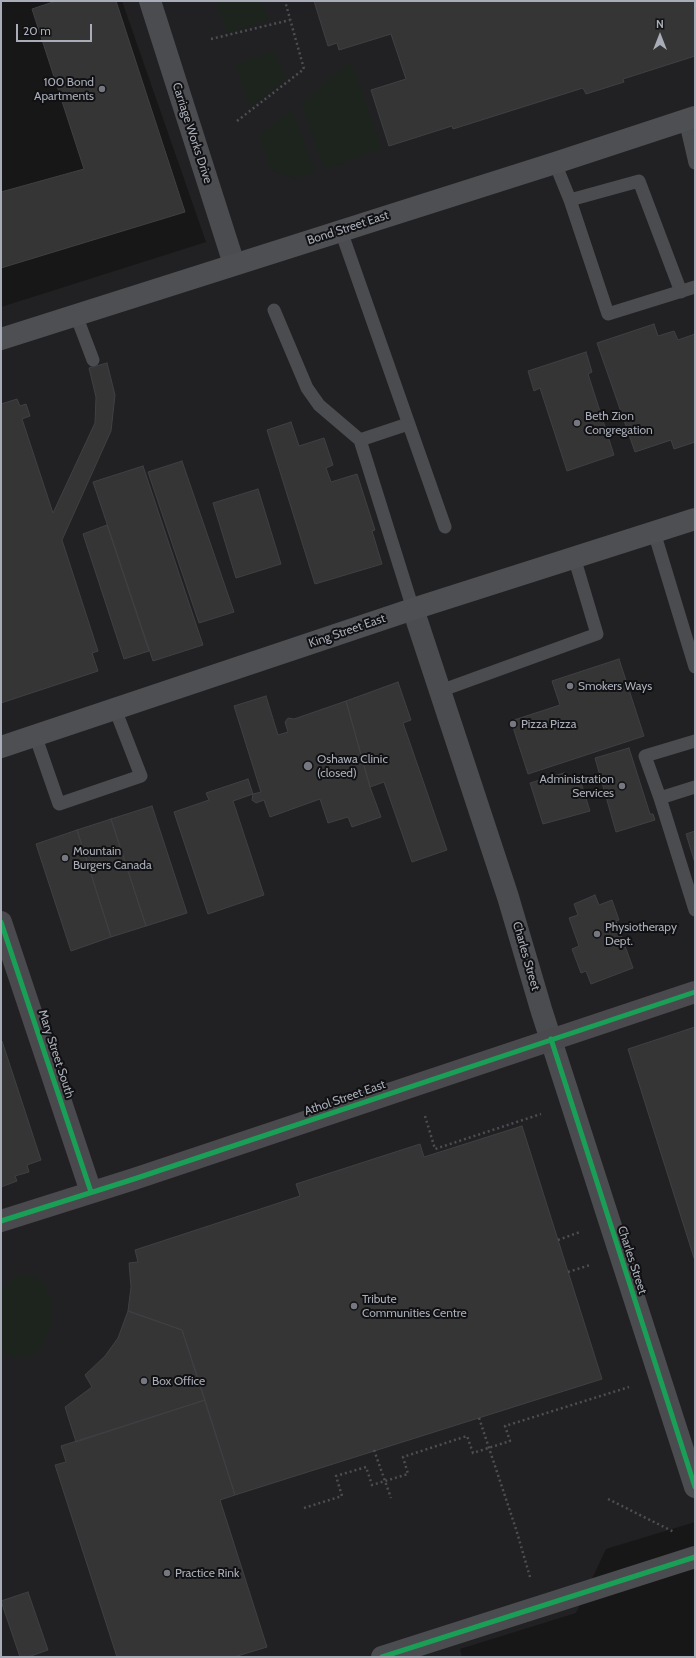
<!DOCTYPE html>
<style>
body{margin:0}
#map{position:relative;width:696px;height:1658px;overflow:hidden;background:#171717;font-family:Cabin,sans-serif}
canvas{display:block}
.frame{position:absolute;inset:0;border:2px solid #a8adb8;pointer-events:none}
.north{position:absolute;left:640px;top:16px;width:40px;height:40px;-webkit-text-stroke:3px #111113;paint-order:stroke;rotate:0deg;font-size:11px;font-weight:700;line-height:16px;text-align:center;color:#a8adb8}
.north::after{content:'';display:block;margin:auto;width:14px;height:18px;background:#a8adb8;clip-path:polygon(50% 0,100% 100%,50% 72%,0 100%)}
.scale{position:absolute;left:16px;top:24px;width:76px;height:18px;box-sizing:border-box;border:2px solid #a8adb8;border-top:0;padding-left:5px;font-size:12px;line-height:14px;white-space:nowrap;color:#a8adb8;-webkit-text-stroke:3px #111113;paint-order:stroke}
</style>
<div id="map">
<canvas width="696" height="1658"></canvas>
<div class="frame"></div>
<div class="north">N</div>
<div class="scale">20 m</div>
</div>
<script>
const ctx = document.querySelector('canvas').getContext('2d');
ctx.lineJoin = 'round';
function fillPath(path, color) { ctx.fillStyle = color; ctx.fill(path, 'evenodd'); }
const toPath = rows => new Path2D(rows.map(r => 'M' + r).join(''));
function strokePath(path, color, width, dash) { ctx.strokeStyle = color; ctx.lineWidth = width; ctx.lineCap = dash ? 'butt' : 'round'; ctx.setLineDash(dash || []); ctx.stroke(path); }
function label(font, color, halo, rows, align = 'center') {
  ctx.font = font + ' Cabin,sans-serif'; ctx.lineWidth = 4; ctx.setLineDash([]); ctx.textBaseline = 'middle'; ctx.strokeStyle = halo; ctx.fillStyle = color; for (const [text, x, y, turn = 0] of rows) {
    ctx.save(); ctx.translate(x, y); ctx.rotate((+turn || 0) * Math.PI / 180); ctx.textAlign = isNaN(turn) ? turn : align; if (halo) ctx.strokeText(text, 0, 0); ctx.fillText(text, 0, 0); ctx.restore();
  }
}
fillPath(toPath([
 [122,1,695,1,695,1522,606,1549,576,1613,460,1649,462,1657,1,1657,1,307,206,242]
]), '#212123');
fillPath(toPath([
 [216,1,262,1,268,20,227,34],
 [275,51,286,79,250,108,235,64],
 [351,61,382,149,324,169,301,103],
 [292,109,315,172,296,179,271,170,260,134],
 [23,1275,32,1276,41,1281,47,1288,52,1305,51,1319,49,1331,42,1345,36,1353,26,1358,16,1358,7,1355,1,1348,1,1293,9,1282,15,1277]
]), '#1d241e');
const building = toPath([
 [56,1,116,1,185,212,1,268,1,192,84,169,32,9,56,1],
 [314,1,695,1,695,56,623,79,624,82,586,94,583,88,453,129,452,126,389,146,371,90,406,79,391,34,339,50,337,43,328,46,314,1],
 [654,324,658,336,674,331,678,340,695,334,695,442,674,449,671,440,635,452,597,343,654,324],
 [586,352,592,372,588,374,614,455,567,471,540,388,534,391,528,371,586,352],
 [107,363,115,395,111,431,62,540,98,651,92,653,98,671,1,703,1,404,17,399,20,406,26,404,30,416,22,419,53,513,95,423,96,397,89,368,107,363],
 [291,422,299,446,324,438,333,465,326,468,331,482,357,474,375,530,372,531,382,564,315,584,267,430,291,422],
 [182,461,234,612,199,623,148,472,182,461],
 [143,466,203,645,153,661,93,482,143,466],
 [258,489,281,564,236,578,213,503,258,489],
 [107,525,149,651,124,659,83,534,107,525],
 [619,659,644,736,528,774,511,721,560,705,552,681,619,659],
 [398,682,411,720,403,723,447,850,412,862,384,782,370,787,346,701,398,682],
 [266,696,278,735,288,732,285,722,288,718,294,719,346,701,370,787,381,817,352,827,348,817,328,823,320,799,270,817,264,800,256,803,252,800,253,794,261,792,234,706,266,696],
 [629,748,650,814,653,814,655,820,616,832,595,758,629,748],
 [564,773,566,780,579,776,590,811,543,824,530,783,564,773],
 [248,779,253,794,233,801,264,895,208,914,174,812,209,800,206,793,248,779],
 [152,806,187,913,146,926,111,819,152,806],
 [111,819,146,926,111,937,77,830,111,819],
 [77,830,111,937,71,951,36,844,77,830],
 [695,831,695,863,686,834,695,831],
 [595,895,599,905,612,900,619,920,616,921,633,968,591,984,586,971,581,973,572,949,579,946,569,918,578,915,574,904,595,895],
 [695,1027,695,1261,628,1049,695,1027],
 [1,1041,2,1041,41,1160,27,1165,29,1172,15,1176,17,1181,1,1187,1,1041],
 [522,1126,602,1379,235,1495,182,1330,128,1311,131,1287,129,1263,138,1262,135,1250,300,1196,296,1184,420,1144,424,1157,522,1126],
 [128,1311,182,1330,205,1400,76,1442,65,1407,92,1387,85,1375,105,1356,118,1338,128,1311],
 [205,1400,235,1495,220,1500,267,1647,234,1657,117,1657,55,1465,66,1462,61,1446,205,1400],
 [28,1592,48,1650,28,1657,20,1657,1,1601,28,1592]
]);
fillPath(building, '#353536');
strokePath(building, '#3f4043', 1);
strokePath(toPath([
 [211,39,290,20],
 [237,121,304,69,285,1],
 [425,1116,435,1149,541,1114],
 [558,1240,580,1232],
 [568,1272,590,1265],
 [479,1418,516,1529,530,1577],
 [374,1450,391,1498],
 [608,1499,674,1532],
 [304,1508,342,1496,336,1476,366,1467,372,1485,408,1474,403,1457,467,1436,473,1453,510,1441,505,1426,629,1387]
]), '#4d4e52', 2.5, [2, 3]);
strokePath(toPath([
 [685,120,695,163],
 [555,163,570,200,608,314,695,287],
 [570,200,639,181,681,292],
 [341,231,445,527],
 [274,310,307,388,319,405,360,440],
 [76,315,93,360],
 [408,424,360,440,413,609],
 [654,532,695,667],
 [440,691,597,634,574,557],
 [35,735,59,804,141,776,115,709],
 [695,741,645,756,660,798,695,787],
 [660,798,695,910]
]), '#4b4c50', 13);
strokePath(toPath([
 [150,1,234,264],
 [413,609,508,897,541,1009,695,1487],
 [382,1657,695,1557]
]), '#4b4c50', 22);
strokePath(toPath([
 [1,922,91,1192],
 [1,1221,134,1179,695,992]
]), '#4a4a4e', 22);
strokePath(toPath([
 [1,339,555,163,695,117],
 [1,747,413,609,695,519]
]), '#4d4f52', 22);
strokePath(toPath([
 [1,922,91,1192],
 [551,1039,695,1487],
 [1,1221,134,1179,695,992],
 [382,1657,695,1557]
]), '#1a9f57', 5);
for (const [x, y, r, color] of [
 [102,89,4,"#757880"],
 [577,423,4,"#757880"],
 [570,686,4,"#757880"],
 [513,724,4,"#757880"],
 [308,766,5,"#757880"],
 [622,786,4,"#757880"],
 [65,858,4,"#757880"],
 [597,934,4,"#757880"],
 [354,1306,4,"#757880"],
 [144,1381,4,"#757880"],
 [167,1573,4,"#757880"]
]) { const dot = new Path2D(); dot.arc(x, y, r, 0, 2 * Math.PI); ctx.fillStyle = color; ctx.fill(dot); strokePath(dot, '#111113', 1.5); }
label('12px', '#a8adb8', '#111113', [
 ["100 Bond",94,82,"right"],
 ["Apartments",94,96,"right"],
 ["Beth Zion",585,416],
 ["Congregation",585,430],
 ["Smokers Ways",578,686],
 ["Pizza Pizza",521,724],
 ["Oshawa Clinic",317,759],
 ["(closed)",317,773],
 ["Administration",614,779,"right"],
 ["Services",614,793,"right"],
 ["Mountain",73,851],
 ["Burgers Canada",73,865],
 ["Physiotherapy",605,927],
 ["Dept.",605,941],
 ["Tribute",362,1299],
 ["Communities Centre",362,1313],
 ["Box Office",152,1381],
 ["Practice Rink",175,1573]
], 'left');
label('12px', '#a8adb8', '#111113', [
 ["Carriage Works Drive",192,133,72],
 ["Bond Street East",348,228,-18],
 ["King Street East",347,631,-19],
 ["Charles Street",526,956,74],
 ["Mary Street South",56,1054,72],
 ["Athol Street East",345,1098,-19],
 ["Charles Street",632,1260,72]
]);
</script>
